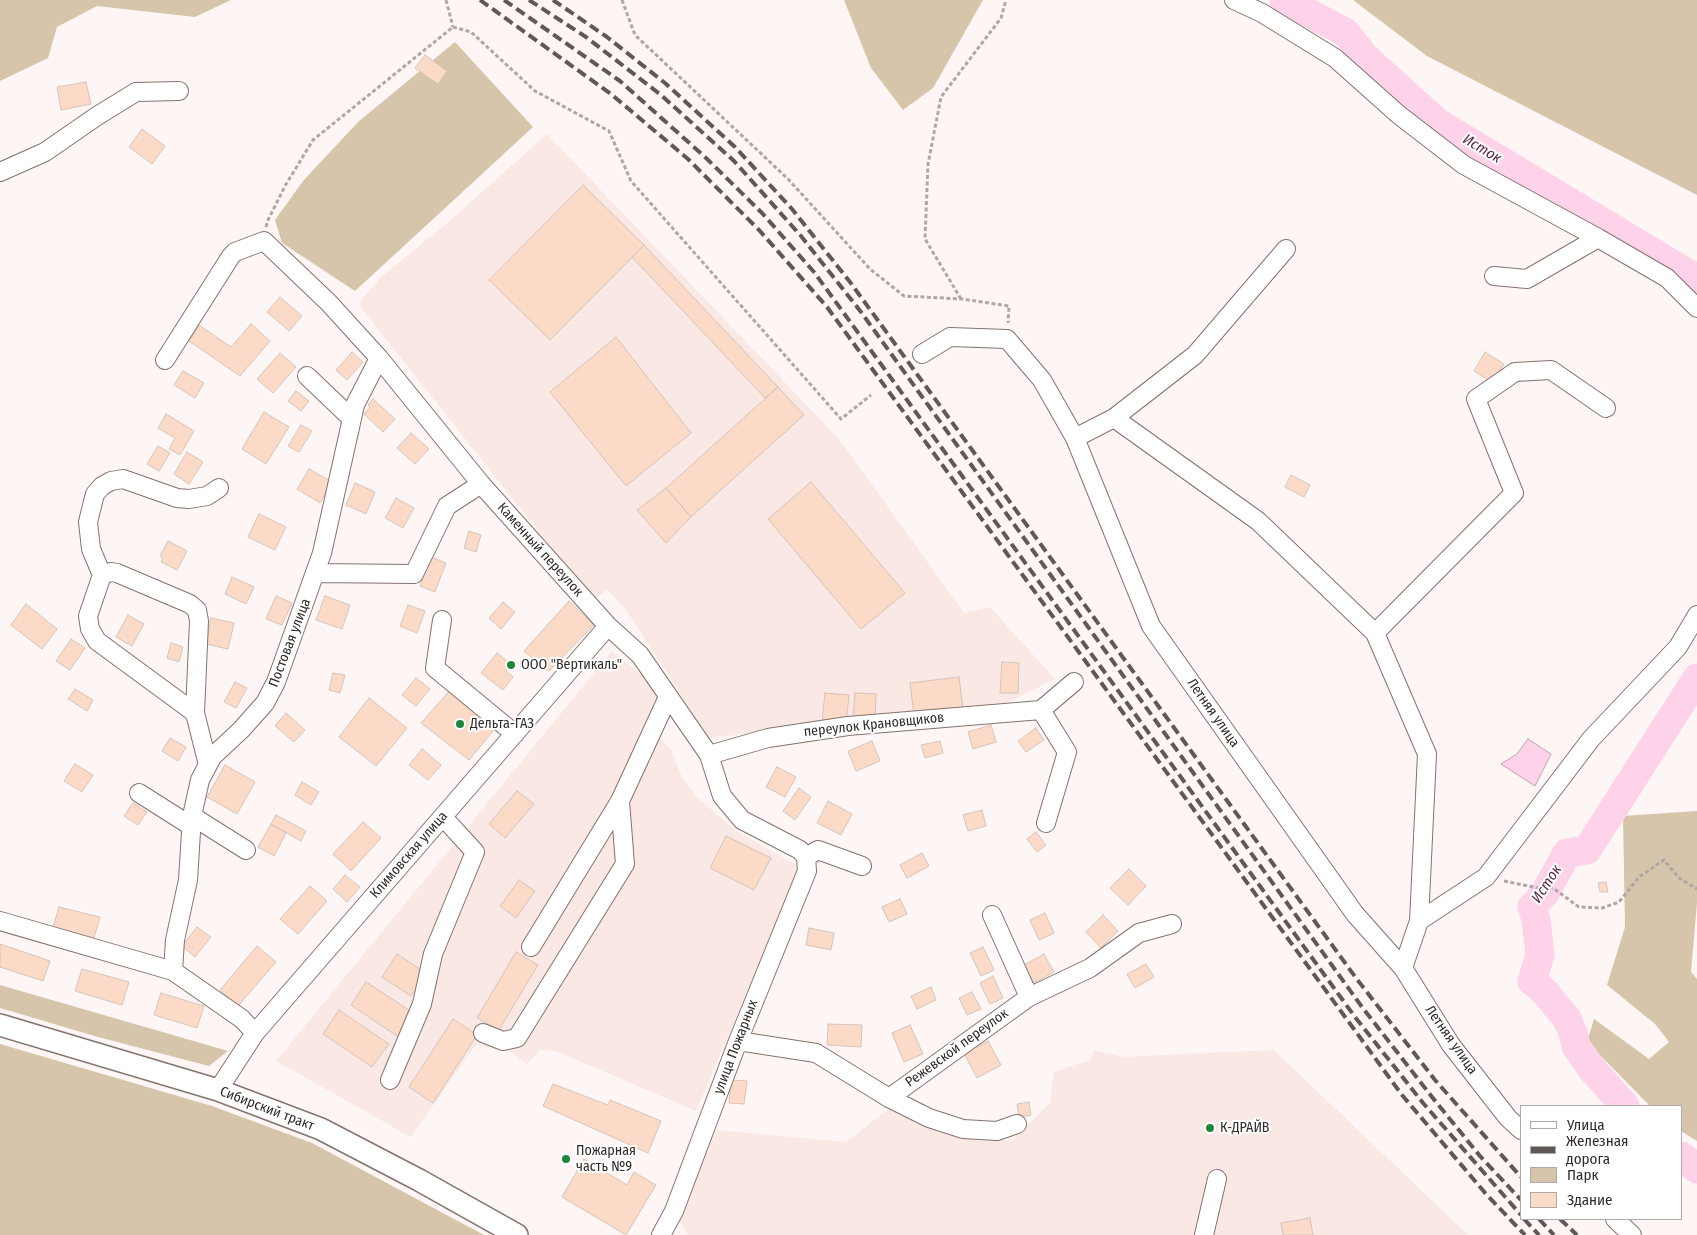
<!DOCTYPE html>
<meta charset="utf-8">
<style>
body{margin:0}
#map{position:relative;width:1697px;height:1235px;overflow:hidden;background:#fef6f4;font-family:"Fira Sans Condensed",sans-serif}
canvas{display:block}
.legend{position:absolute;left:1520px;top:1105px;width:162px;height:115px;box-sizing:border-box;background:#fff;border:1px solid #adaaa9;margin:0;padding:6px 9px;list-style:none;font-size:15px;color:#322b29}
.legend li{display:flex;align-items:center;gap:10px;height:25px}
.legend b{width:25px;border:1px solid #adaaa9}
</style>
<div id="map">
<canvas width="1697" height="1235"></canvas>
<ul class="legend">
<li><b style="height:6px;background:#fff"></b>Улица</li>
<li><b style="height:6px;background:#605856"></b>Железная дорога</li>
<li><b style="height:14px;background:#d6c5ab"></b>Парк</li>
<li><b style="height:14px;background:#fbdbc7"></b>Здание</li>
</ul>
</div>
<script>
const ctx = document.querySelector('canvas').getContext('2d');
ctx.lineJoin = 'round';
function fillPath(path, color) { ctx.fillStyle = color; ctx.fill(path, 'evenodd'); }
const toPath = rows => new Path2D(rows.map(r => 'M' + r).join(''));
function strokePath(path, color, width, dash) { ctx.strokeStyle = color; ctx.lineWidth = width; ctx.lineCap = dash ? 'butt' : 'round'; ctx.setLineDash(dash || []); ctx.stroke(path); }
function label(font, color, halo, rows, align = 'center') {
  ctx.font = font + ' "Fira Sans Condensed",sans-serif'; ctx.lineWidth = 4; ctx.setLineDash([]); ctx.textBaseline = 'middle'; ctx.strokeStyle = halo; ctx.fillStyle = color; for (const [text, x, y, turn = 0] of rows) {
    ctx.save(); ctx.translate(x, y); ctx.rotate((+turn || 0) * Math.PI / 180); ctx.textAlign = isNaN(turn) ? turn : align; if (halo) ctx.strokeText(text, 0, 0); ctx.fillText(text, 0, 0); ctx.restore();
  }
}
fillPath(toPath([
 [547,134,840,440,964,613,990,607,1055,679,1001,706,709,738,626,610,607,589,594,601,358,304,381,277,446,224],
 [612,651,657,687,667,708,658,736,671,750,682,777,697,797,736,831,800,867,696,1111,556,1051,540,1050,527,1064,511,1052,485,1047,481,1043,473,1048,411,1137,276,1061],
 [1094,1050,1124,1057,1274,1050,1468,1235,688,1235,679,1220,716,1130,846,1142,890,1108,959,1134,1012,1141,1050,1103,1054,1072,1090,1060]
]), '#fae8e5');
fillPath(toPath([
 [0,0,231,0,195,17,97,6,57,27,48,58,0,81],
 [844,0,983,0,933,88,903,110,871,68],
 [1353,0,1697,0,1697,195,1427,56],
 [455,42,533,127,355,291,282,243,275,220,303,181,358,122],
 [1697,811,1697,903,1691,972,1697,979,1697,1141,1681,1131,1681,1106,1650,1106,1587,1042,1594,1019,1649,1059,1669,1042,1655,1024,1607,985,1625,927,1623,816],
 [0,985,228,1051,209,1066,98,1037,0,1008],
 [0,1044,212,1106,312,1143,484,1235,0,1235]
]), '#d6c5ab');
const water = toPath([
 [1528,739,1551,754,1535,786,1501,764,1517,754,1528,739]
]);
fillPath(water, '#fed2e9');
strokePath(water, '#c1a0af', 1);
strokePath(toPath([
 [1284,0,1345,32,1365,57,1438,123,1697,279],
 [1625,1106,1592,1069,1576,1046,1573,1033,1567,1019,1545,992,1532,981,1540,955,1536,919,1532,907,1545,893,1567,853,1587,850,1697,678],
 [1681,1156,1697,1169]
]), '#fed2e9', 29);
const building = toPath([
 [425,55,447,71,438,84,415,68,425,55],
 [86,82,91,104,61,110,57,87,86,82],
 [142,129,165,146,152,164,129,147,142,129],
 [583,185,644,245,550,340,489,280,583,185],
 [644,245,778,387,765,398,632,257,644,245],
 [280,297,302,316,289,331,267,312,280,297],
 [251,324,270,341,240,376,189,341,199,325,231,347,251,324],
 [616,337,691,433,626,486,550,392,616,337],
 [352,352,363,362,347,380,336,370,352,352],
 [1485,352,1504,364,1493,383,1474,371,1485,352],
 [280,353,296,367,273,393,257,379,280,353],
 [183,371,204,383,195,398,174,385,183,371],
 [778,387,804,415,691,517,666,488,778,387],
 [296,391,309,401,301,411,288,401,296,391],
 [373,399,395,419,383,432,364,414,370,407,368,405,373,399],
 [264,412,289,427,266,464,242,449,264,412],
 [166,414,194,431,180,455,169,449,175,438,158,428,166,414],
 [301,425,312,431,299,452,288,446,301,425],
 [411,433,429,449,415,464,397,448,411,433],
 [158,446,170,453,159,471,147,464,158,446],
 [187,452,203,462,189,484,174,474,187,452],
 [309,469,332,482,320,503,297,489,309,469],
 [1291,475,1310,485,1304,497,1285,487,1291,475],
 [811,482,905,593,861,629,768,519,811,482],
 [355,483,375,492,366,514,346,505,355,483],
 [666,488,691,517,666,543,637,510,666,488],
 [396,498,414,508,403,528,385,518,396,498],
 [259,514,286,527,275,550,248,537,259,514],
 [469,531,481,535,476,552,464,548,469,531],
 [168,541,187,551,177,570,161,562,163,558,160,556,168,541],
 [431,557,446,563,435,592,420,586,431,557],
 [232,577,254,587,246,604,225,594,232,577],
 [276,596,292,603,282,625,266,619,276,596],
 [325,596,350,605,342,629,316,620,325,596],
 [569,601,594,625,549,671,524,651,569,601],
 [503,602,515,612,501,629,489,618,503,602],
 [26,604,57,629,42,649,11,625,26,604],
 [408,605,425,611,417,633,400,626,408,605],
 [128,615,144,624,132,646,116,637,128,615],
 [211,618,234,623,228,649,206,644,211,618],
 [71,639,85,648,70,670,56,661,71,639],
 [171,643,183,647,179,662,167,658,171,643],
 [497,653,512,665,506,671,513,677,503,690,481,673,497,653],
 [1002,662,1019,663,1018,693,1000,693,1002,662],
 [333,673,345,675,340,693,329,690,333,673],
 [959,677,963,709,914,715,910,683,959,677],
 [416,678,430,689,416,706,402,695,416,678],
 [235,682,247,688,236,708,224,702,235,682],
 [452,688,498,725,469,760,421,723,452,688],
 [75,689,93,700,87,711,68,699,75,689],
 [825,693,849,695,846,725,822,723,825,693],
 [855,693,876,694,875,719,853,718,855,693],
 [369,698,407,728,376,766,339,737,369,698],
 [286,713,305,730,294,742,275,726,286,713],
 [991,725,996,742,973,749,968,732,991,725],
 [1036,728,1044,740,1026,752,1018,741,1036,728],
 [170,738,186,747,178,761,162,751,170,738],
 [872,741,880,761,856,771,848,751,872,741],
 [940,741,943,753,925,758,921,745,940,741],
 [422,749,441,765,428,780,409,765,422,749],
 [75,764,93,775,82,792,64,781,75,764],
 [225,765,255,782,237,814,207,797,225,765],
 [777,767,796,777,785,797,766,787,777,767],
 [302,782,319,792,311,805,295,795,302,782],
 [799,788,811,797,795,820,783,811,799,788],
 [517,791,534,804,505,838,489,824,517,791],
 [828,801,852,814,841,835,817,823,828,801],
 [133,803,147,812,138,825,124,816,133,803],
 [982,810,986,826,968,831,963,815,982,810],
 [276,815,306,831,301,841,271,824,276,815],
 [363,822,381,838,351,871,333,854,363,822],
 [271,824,286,833,274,856,258,847,271,824],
 [1036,832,1046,845,1037,852,1027,839,1036,832],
 [726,836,771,858,754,890,710,868,726,836],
 [922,853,929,866,907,878,900,865,922,853],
 [1129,869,1146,886,1128,905,1110,888,1129,869],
 [345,875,360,887,347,902,333,889,345,875],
 [519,880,535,891,516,918,500,906,519,880],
 [1606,882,1608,892,1600,892,1598,883,1606,882],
 [310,886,327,901,298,934,280,919,310,886],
 [900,899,907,914,889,922,882,907,900,899],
 [59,907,100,917,94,938,53,927,59,907],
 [1045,913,1054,933,1039,940,1030,920,1045,913],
 [1103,915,1118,931,1101,948,1086,932,1103,915],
 [197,927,211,937,195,957,182,946,197,927],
 [809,928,834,933,831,950,806,945,809,928],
 [0,944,50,961,43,981,0,967,0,944],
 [257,946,276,962,238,1006,220,990,257,946],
 [983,947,994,970,981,976,970,953,983,947],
 [516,952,538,965,499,1030,477,1018,516,952],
 [397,954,426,973,411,996,382,977,397,954],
 [1044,954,1054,972,1034,983,1024,965,1044,954],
 [1146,964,1154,977,1135,988,1127,974,1146,964],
 [82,969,129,982,122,1005,75,991,82,969],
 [993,976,1003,998,990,1004,980,983,993,976],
 [366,982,415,1014,400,1038,351,1005,366,982],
 [931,987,936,1000,917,1009,911,996,931,987],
 [972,992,981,1009,967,1015,959,998,972,992],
 [161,993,204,1006,197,1028,154,1015,161,993],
 [339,1010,389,1044,372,1067,323,1034,339,1010],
 [453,1019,477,1035,433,1103,409,1087,453,1019],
 [828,1024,862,1025,861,1047,827,1045,828,1024],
 [910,1025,923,1054,904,1062,892,1033,910,1025],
 [988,1041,1001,1065,977,1078,964,1053,988,1041],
 [731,1080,747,1081,744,1104,729,1103,731,1080],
 [553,1084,608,1105,610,1100,661,1121,648,1153,543,1106,553,1084],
 [1029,1102,1031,1115,1019,1117,1017,1104,1029,1102],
 [584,1159,627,1185,634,1172,656,1185,626,1235,562,1197,584,1159],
 [1310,1218,1313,1235,1283,1235,1281,1223,1310,1218]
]);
fillPath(building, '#fbdbc7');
strokePath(building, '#d5c4ba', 1);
const minor = toPath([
 [1234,0,1262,13,1335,58,1399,115,1464,165,1598,238,1667,278,1697,308],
 [0,172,45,152,97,116,136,92,179,91],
 [1494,276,1527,279,1598,238],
 [922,354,950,337,1007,339,1042,380,1075,438,1151,626,1355,914,1403,968,1451,1045,1508,1118,1521,1130],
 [165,360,231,256,235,252,264,241,329,303,379,358,481,484,608,626,640,655,709,755,722,796,742,820,800,850,806,857,807,871,738,1041,674,1211,661,1235],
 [307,376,351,418],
 [1114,418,1195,355,1286,249],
 [1075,438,1114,418,1258,521,1375,633,1427,754,1419,921],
 [316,573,414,574,447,506,481,484],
 [102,575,91,549,88,522,95,494,102,486,111,481,123,479,177,498,189,499,207,496,219,488],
 [442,620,435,668,515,734],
 [1375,633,1514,493,1476,399,1515,372,1551,370,1606,408],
 [195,713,97,641,90,629,88,616,102,575,111,572,117,573,190,604,197,610,199,621,195,713,208,765],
 [709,755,768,738,848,726,1041,710],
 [139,793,191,826],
 [192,816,246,850],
 [1046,823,1067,752,1041,710,1074,682],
 [806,857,818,850,862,866],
 [992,915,1029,997],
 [0,921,173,971,242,1019,255,1033],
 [531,947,620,801],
 [1403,968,1419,921,1486,877,1591,739,1678,647,1697,615],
 [173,971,175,940,188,880,192,816,200,780,212,757,241,730,265,703,276,682,322,553,355,405,379,358],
 [483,1033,503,1041,517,1038,625,864,620,801,668,697],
 [738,1041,816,1053,889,1098,1029,997,1090,968,1139,933,1172,924],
 [390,1080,422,1004,433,954,475,852,443,817],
 [218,1090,255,1033,608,626],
 [889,1098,929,1118,963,1129,997,1131,1017,1124],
 [1615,1219,1632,1235],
 [1204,1235,1217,1179]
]);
const major = toPath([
 [0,1025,218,1090,321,1129,419,1180,517,1235]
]);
strokePath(minor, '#84726e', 20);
strokePath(major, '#84726e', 24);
strokePath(toPath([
 [446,0,453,27],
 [622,0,635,35,788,179,870,269,904,296,962,299,1009,306,1008,323],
 [453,27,471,32,535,91,609,131,631,181,841,419,871,395],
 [266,227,268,220,285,186,313,140,453,27],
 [961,299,925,239,928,164,941,97,1001,18,1006,0],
 [1504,881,1538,888,1553,888,1579,907,1602,908,1619,902,1639,877,1664,860,1679,878,1697,889]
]), '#afa7a5', 3, [4, 2.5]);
strokePath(minor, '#fff', 18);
strokePath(major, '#fff', 21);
strokePath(toPath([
 [480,0,611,94,688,159,759,230,827,307,1402,1095,1486,1194,1525,1235],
 [504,0,620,81,705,157,762,213,814,272,1355,1017,1423,1103,1521,1215],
 [529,0,586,37,661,95,734,161,801,236,861,312,1362,1007,1432,1097,1480,1156,1521,1200],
 [553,0,607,37,665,83,735,147,792,209,850,282,1356,978,1435,1080,1521,1177],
 [1524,1219,1539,1235],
 [1539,1219,1554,1235],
 [1560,1219,1577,1235]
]), '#605856', 4, [10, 5]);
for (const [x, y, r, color] of [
 [511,665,5,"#1f873c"],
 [460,724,5,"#1f873c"],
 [1210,1128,5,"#1f873c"],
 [566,1159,5,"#1f873c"]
]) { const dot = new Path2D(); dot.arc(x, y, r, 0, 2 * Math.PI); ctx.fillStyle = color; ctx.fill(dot); strokePath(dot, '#fff', 2); }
label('14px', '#322b29', '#fff', [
 ["Каменный переулок",540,550,48],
 ["Постовая улица",290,643,-69],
 ["Летняя улица",1213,713,55],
 ["переулок Крановщиков",874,725,-6],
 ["Климовская улица",409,855,-49],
 ["Летняя улица",1451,1040,55],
 ["улица Пожарных",736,1047,-69],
 ["Режевской переулок",957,1048,-36],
 ["Сибирский тракт",267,1109,21]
]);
label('14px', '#322b29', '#fff', [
 ["ООО \"Вертикаль\"",521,665],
 ["Дельта-ГАЗ",470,724],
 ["К-ДРАЙВ",1220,1128],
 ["Пожарная",576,1151],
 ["часть №9",576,1167]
], 'left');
label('italic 15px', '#5c2948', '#fff', [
 ["Исток",1482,149,31],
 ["Исток",1547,884,-57]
]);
</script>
